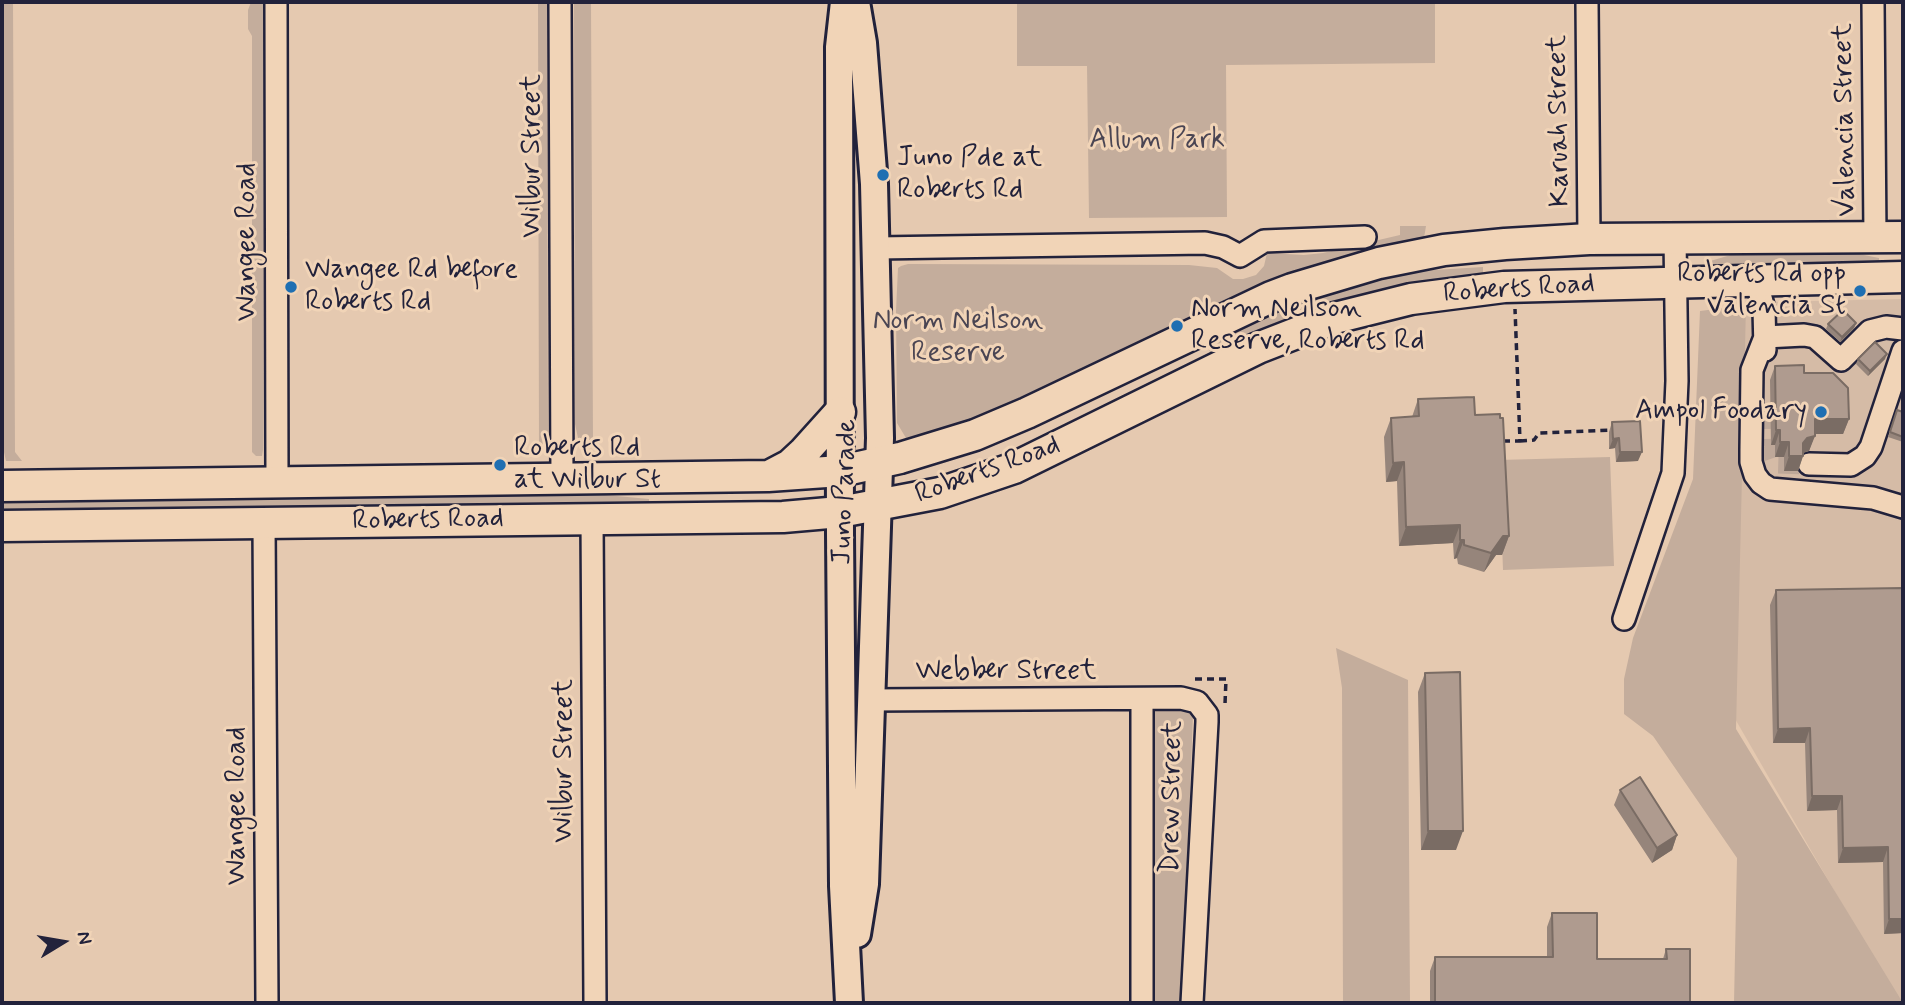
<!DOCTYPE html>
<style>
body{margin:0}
#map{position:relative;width:1905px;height:1005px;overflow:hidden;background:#e5c9b0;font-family:Mynerve,sans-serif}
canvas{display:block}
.frame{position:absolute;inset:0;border:4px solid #22223b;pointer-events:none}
.north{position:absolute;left:28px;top:907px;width:70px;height:70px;-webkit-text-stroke:5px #f1d4b7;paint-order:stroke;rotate:79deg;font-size:19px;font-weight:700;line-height:28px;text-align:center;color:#22223b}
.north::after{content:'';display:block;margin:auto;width:24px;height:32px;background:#22223b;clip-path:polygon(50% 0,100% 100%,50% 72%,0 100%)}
</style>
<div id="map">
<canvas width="1905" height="1005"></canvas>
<div class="frame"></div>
<div class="north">N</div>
</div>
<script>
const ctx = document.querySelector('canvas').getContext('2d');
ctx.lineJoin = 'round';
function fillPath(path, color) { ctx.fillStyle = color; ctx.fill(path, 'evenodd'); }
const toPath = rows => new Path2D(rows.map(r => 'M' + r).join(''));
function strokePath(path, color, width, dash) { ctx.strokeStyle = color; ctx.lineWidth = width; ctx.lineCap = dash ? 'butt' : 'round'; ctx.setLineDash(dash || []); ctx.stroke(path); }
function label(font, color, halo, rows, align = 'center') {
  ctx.font = font + ' Mynerve,sans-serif'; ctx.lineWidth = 6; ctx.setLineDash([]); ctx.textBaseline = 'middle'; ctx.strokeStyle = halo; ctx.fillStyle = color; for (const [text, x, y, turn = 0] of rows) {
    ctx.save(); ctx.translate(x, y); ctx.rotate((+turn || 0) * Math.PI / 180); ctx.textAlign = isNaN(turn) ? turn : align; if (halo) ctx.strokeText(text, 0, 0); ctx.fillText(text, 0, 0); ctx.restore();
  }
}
fillPath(toPath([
 [1903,299,1903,1003,1899,1003,1734,717,1726,514,1725,303]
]), '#d5bba6');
fillPath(toPath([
 [2,2,13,2,15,452,22,461,6,461,2,443],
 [251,2,264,2,263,450,262,456,256,456,252,452,252,36,248,29,248,10],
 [538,2,547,2,548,439,546,451,539,450],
 [574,2,591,2,593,442,578,438,575,424],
 [1017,2,1435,2,1435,63,1226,65,1227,217,1089,218,1087,66,1017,66],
 [1400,226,1426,226,1424,238,1344,257,1292,273,1249,289,1047,386,973,419,942,430,906,438,897,423,896,311,898,268,901,266,908,264,1189,265,1217,268,1233,279,1243,279,1256,275,1264,266,1267,253,1304,255,1323,253,1400,235],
 [1761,252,1849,252,1879,258,1879,262,1705,265,1707,262,1734,254],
 [1483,267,1483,274,1421,282,1374,293,1210,352,1206,343,1287,307,1320,294,1400,272],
 [1746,305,1736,729,1903,1003,1734,1003,1737,858,1653,736,1624,714,1624,679,1633,638,1693,479,1700,311],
 [1610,457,1614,566,1503,570,1499,460],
 [595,494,649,499,649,503,2,511,2,500],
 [1336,648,1408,680,1410,1003,1343,1003,1342,688],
 [1160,708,1185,708,1193,715,1182,1003,1150,1003,1151,714]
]), '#c4ad9c');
strokePath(toPath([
 [1764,408,1765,446,1770,460,1775,463,1809,464]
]), '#bea899', 21, [21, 10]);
const minor = toPath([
 [276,2,277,483],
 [560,2,562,479],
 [1587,2,1589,239],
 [1873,2,1875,237],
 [877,248,1205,243,1223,247,1240,256,1264,241,1365,237],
 [1756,279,1764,309,1765,350],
 [1903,329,1886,327,1870,331,1841,360,1815,337,1804,335,1765,337,1752,370,1751,449,1751,462,1755,475,1761,483,1770,489,1873,498,1903,507],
 [1809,464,1851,465,1865,456,1871,447,1903,351],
 [592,519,595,1003],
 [264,524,267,1003],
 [1624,619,1673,473,1677,381,1675,238],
 [1142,699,1142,1003],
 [871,700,1181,698,1197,702,1207,715,1207,722,1192,1003]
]);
const major = toPath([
 [844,2,839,47,840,534,843,886,849,1003],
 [856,2,863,43,874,184,880,438,865,884,857,934]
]);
const highway = toPath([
 [769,476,790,465,804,452,840,412],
 [2,486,768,476,841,471,900,458,975,435,1027,413,1271,297,1292,289,1379,263,1444,250,1505,244,1589,239,1903,237],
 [2,526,783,517,840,512,940,493,1014,468,1258,348,1335,318,1411,299,1504,287,1903,277]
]);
strokePath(minor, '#22223b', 26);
strokePath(major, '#22223b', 32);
strokePath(highway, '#22223b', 35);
strokePath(toPath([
 [1503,441,1520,441,1515,309],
 [1520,441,1534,440,1539,433,1612,430],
 [1195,679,1226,679,1225,704]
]), '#22223b', 3.5, [7, 5]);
strokePath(minor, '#f1d4b7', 21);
strokePath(major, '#f1d4b7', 26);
strokePath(highway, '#f1d4b7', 30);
fillPath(toPath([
 [1856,323,1854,328,1840,342,1826,329,1828,324],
 [1858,359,1885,359,1868,376,1856,364],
 [1775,366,1804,373,1849,419,1843,434,1815,434,1809,451,1803,453,1803,456,1798,471,1784,471,1784,457,1775,457,1775,445,1771,445,1770,380],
 [1418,399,1475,415,1509,536,1502,555,1496,555,1484,572,1458,564,1457,558,1454,559,1453,543,1399,546,1397,481,1386,482,1384,437,1391,418,1412,417],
 [1897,410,1903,412,1903,442,1888,437],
 [1612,422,1638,461,1616,462,1615,448,1609,449,1609,432],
 [1903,588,1903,933,1884,934,1883,862,1838,863,1837,810,1807,811,1805,743,1773,743,1770,605,1776,590],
 [1425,673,1456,850,1421,850,1418,692],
 [1620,790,1677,835,1672,850,1652,863,1614,805],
 [1552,913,1597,959,1663,959,1666,949,1690,1003,1430,1003,1430,971,1435,957,1547,957,1547,927]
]), '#96857b');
fillPath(toPath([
 [1856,323,1854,328,1840,342,1842,337],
 [1887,354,1885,359,1868,376,1870,371],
 [1815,419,1849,419,1843,434,1809,434],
 [1776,430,1780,430,1775,445,1771,445],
 [1815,436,1809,451,1802,453,1803,456,1798,471,1784,471,1789,456,1807,438],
 [1619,438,1615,448,1609,449,1613,439],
 [1780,442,1789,442,1784,457,1775,457],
 [1620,452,1642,452,1638,461,1616,462],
 [1404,462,1397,481,1386,482,1393,463],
 [1460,525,1453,543,1399,546,1406,527],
 [1503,536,1509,536,1502,555,1496,555,1484,572,1491,553],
 [1460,540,1464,540,1457,558,1454,559],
 [1810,728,1805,743,1773,743,1778,729],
 [1812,796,1842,796,1837,810,1807,811],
 [1428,831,1463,831,1456,850,1421,850],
 [1677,835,1672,850,1652,863,1657,848],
 [1888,847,1883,862,1838,863,1843,848],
 [1889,919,1903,919,1903,933,1884,934]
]), '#7a6c64');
const building = toPath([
 [1843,310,1856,323,1842,337,1828,324,1843,310],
 [1875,342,1887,354,1870,371,1858,359,1875,342],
 [1804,365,1804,373,1833,373,1848,388,1849,419,1815,419,1815,436,1807,438,1803,443,1803,456,1789,456,1789,442,1780,442,1780,430,1776,430,1775,366,1804,365],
 [1474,397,1475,415,1500,414,1500,418,1503,418,1509,536,1503,536,1491,553,1464,545,1464,540,1460,540,1460,525,1406,527,1404,462,1393,463,1391,418,1419,416,1418,399,1474,397],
 [1897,410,1903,412,1903,437,1890,432,1897,410],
 [1640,421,1642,452,1620,452,1619,438,1613,439,1612,422,1640,421],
 [1903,588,1903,919,1889,919,1888,847,1843,848,1842,796,1812,796,1810,728,1778,729,1776,590,1903,588],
 [1460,672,1463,831,1428,831,1425,673,1460,672],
 [1640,777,1677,835,1657,848,1620,790,1640,777],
 [1552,913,1597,913,1597,959,1667,959,1666,949,1690,949,1690,1003,1435,1003,1435,957,1553,957,1552,913]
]);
fillPath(building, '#af9b8f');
strokePath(building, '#7a6c64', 2);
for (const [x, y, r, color] of [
 [883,175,7,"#1f6fb2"],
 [291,287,7,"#1f6fb2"],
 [1860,291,7,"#1f6fb2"],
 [1177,326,7,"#1f6fb2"],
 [1821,412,7,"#1f6fb2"],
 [500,465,7,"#1f6fb2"]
]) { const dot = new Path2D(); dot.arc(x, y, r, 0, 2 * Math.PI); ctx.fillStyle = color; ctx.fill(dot); strokePath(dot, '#f1d4b7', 2.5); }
label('28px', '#22223b', '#f1d4b7', [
 ["Valencia Street",1846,120,-91],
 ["Karuah Street",1560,121,-91],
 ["Wilbur Street",533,156,-90],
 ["Wangee Road",248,242,-90],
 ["Roberts Road",1519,290,-4],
 ["Roberts Road",988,471,-20],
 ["Juno Parade",846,492,-88],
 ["Roberts Road",428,521,-1],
 ["Webber Street",1006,672],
 ["Wilbur Street",565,761,-90],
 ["Drew Street",1173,797,-89],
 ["Wangee Road",238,806,-90]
]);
label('28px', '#4a4553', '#f1d4b7', [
 ["Allum Park",1157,141],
 ["Norm Neilson",958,322],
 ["Reserve",958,354]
]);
label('28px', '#22223b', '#f1d4b7', [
 ["Juno Pde at",897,159],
 ["Roberts Rd",897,191],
 ["Wangee Rd before",305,271],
 ["Roberts Rd",305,303],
 ["Roberts Rd opp",1846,275,"right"],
 ["Valencia St",1846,307,"right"],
 ["Norm Neilson",1191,310],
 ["Reserve, Roberts Rd",1191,342],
 ["Ampol Foodary",1807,412,"right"],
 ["Roberts Rd",514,449],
 ["at Wilbur St",514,481]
], 'left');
</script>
